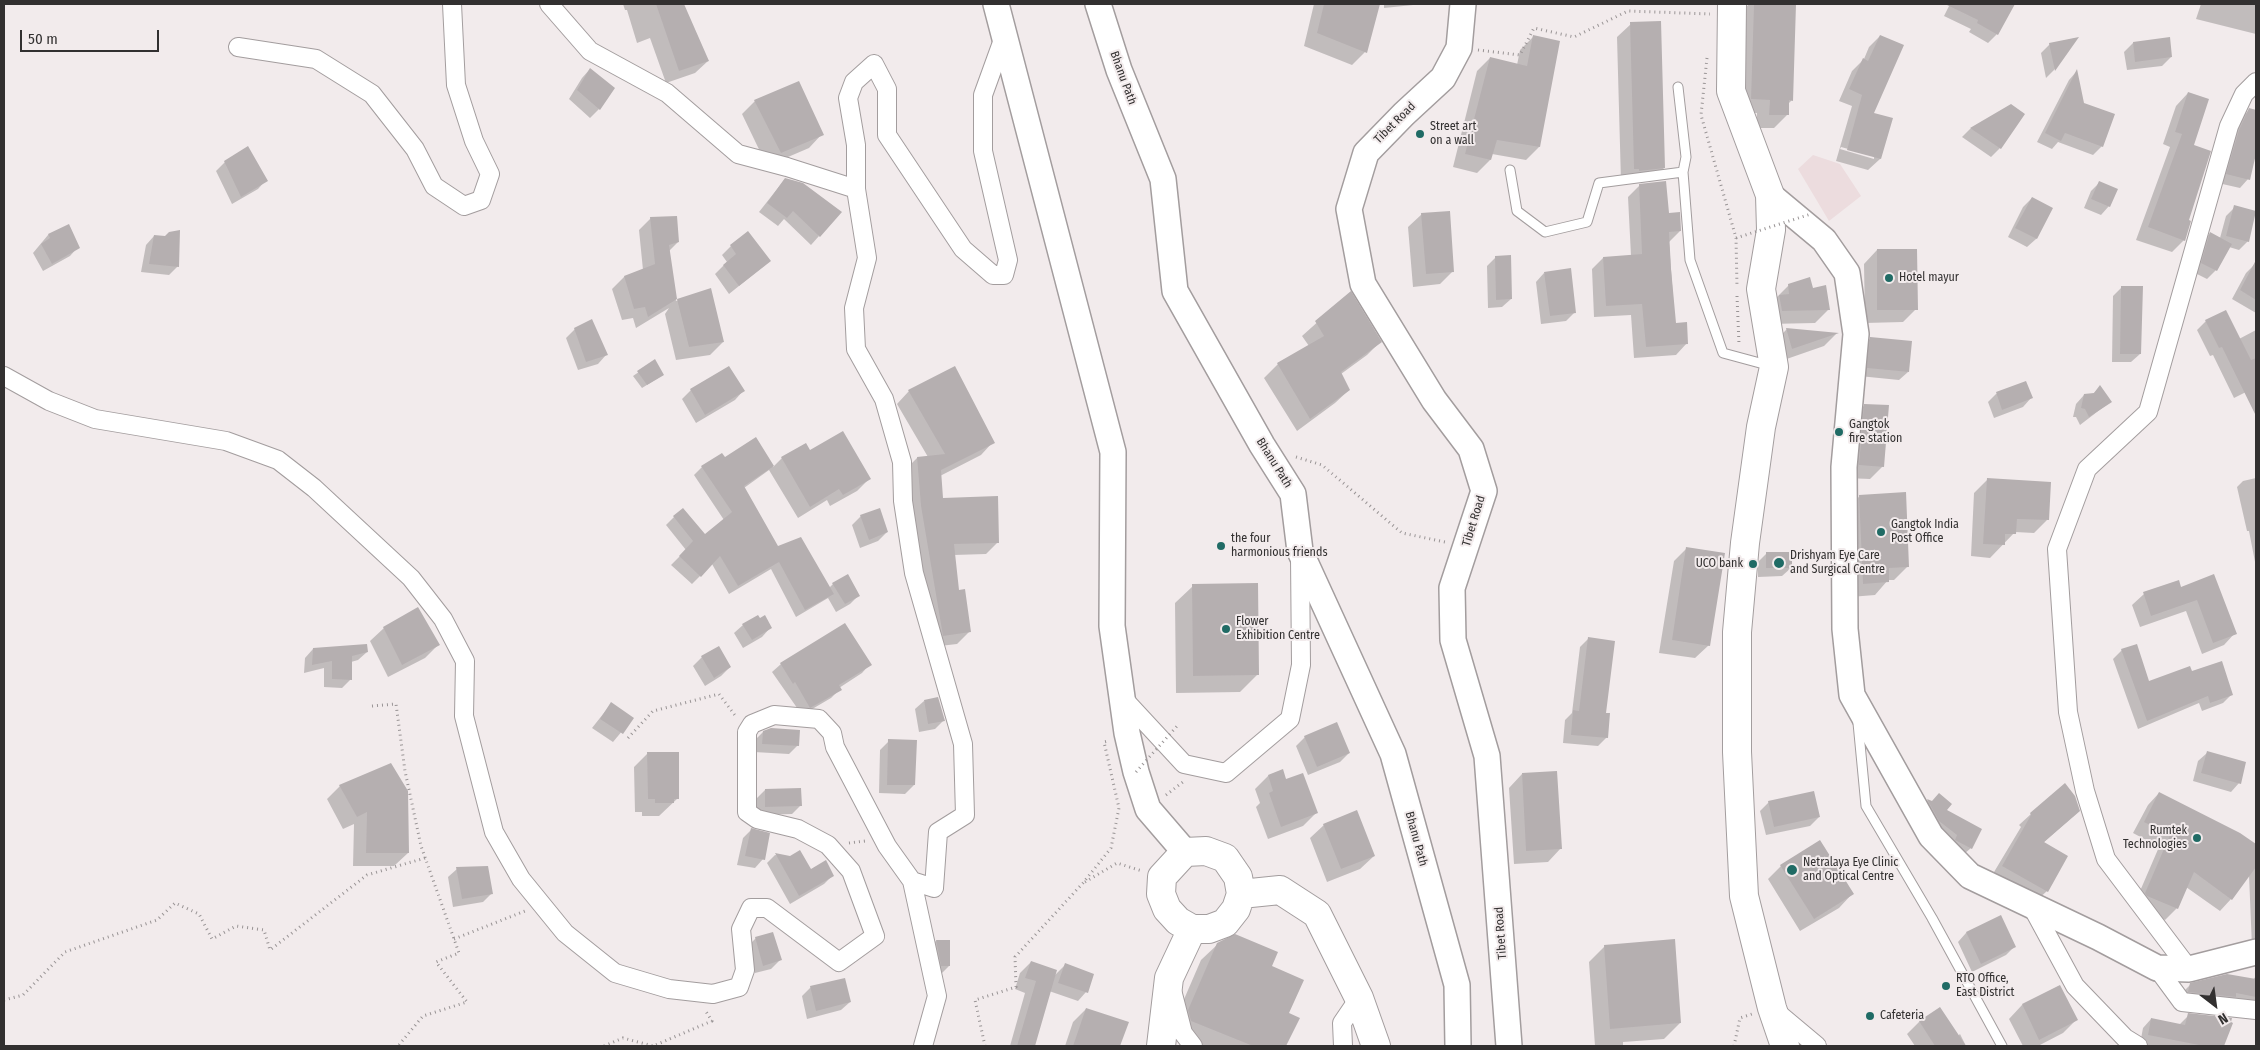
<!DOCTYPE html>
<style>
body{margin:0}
#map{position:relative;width:2260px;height:1050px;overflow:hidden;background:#f2ebec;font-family:"Fira Sans Condensed",sans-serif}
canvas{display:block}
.frame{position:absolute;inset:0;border:5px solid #323030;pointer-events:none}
.north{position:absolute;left:2190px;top:980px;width:50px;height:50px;-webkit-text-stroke:4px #f2ebec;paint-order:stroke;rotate:150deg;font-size:14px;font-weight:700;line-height:20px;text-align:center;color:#323030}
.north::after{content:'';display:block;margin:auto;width:18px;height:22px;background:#323030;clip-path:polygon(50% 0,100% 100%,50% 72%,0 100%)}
.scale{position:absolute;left:20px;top:30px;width:139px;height:22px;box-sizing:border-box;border:2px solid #323030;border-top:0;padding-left:6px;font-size:15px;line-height:18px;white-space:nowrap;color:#323030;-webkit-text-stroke:4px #f2ebec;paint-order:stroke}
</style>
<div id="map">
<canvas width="2260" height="1050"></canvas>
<div class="frame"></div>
<div class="north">N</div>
<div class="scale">50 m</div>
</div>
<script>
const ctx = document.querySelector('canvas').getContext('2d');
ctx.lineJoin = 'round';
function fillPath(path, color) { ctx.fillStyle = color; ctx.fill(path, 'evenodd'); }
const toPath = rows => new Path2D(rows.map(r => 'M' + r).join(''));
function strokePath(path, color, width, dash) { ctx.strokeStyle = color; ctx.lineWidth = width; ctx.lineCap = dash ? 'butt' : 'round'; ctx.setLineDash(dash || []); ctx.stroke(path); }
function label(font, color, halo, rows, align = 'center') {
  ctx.font = font + ' "Fira Sans Condensed",sans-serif'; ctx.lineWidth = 4; ctx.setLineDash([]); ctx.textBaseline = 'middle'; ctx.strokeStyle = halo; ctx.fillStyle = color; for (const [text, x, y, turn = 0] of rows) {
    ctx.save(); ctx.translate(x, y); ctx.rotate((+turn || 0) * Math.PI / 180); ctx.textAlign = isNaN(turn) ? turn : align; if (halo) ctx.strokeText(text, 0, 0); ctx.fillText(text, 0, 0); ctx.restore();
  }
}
fillPath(toPath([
 [1813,155,1840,164,1861,196,1829,221,1798,169]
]), '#ecdcde');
fillPath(toPath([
 [623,4,683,4,708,61,695,73,666,83,650,38,637,43,627,10,625,10],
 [1314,4,1378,4,1365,52,1352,65,1304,46],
 [1384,4,1423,4,1384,8],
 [1749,4,1795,4,1792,100,1788,104,1787,115,1774,128,1756,128,1757,113,1738,112,1742,12],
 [1950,4,2013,4,1997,34,1988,43,1969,32,1971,29,1944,16],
 [2201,4,2256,4,2256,34,2196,19],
 [1631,24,1664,168,1651,181,1626,184,1626,182,1621,182,1617,37],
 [1880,36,1873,114,1891,119,1880,159,1868,170,1836,161,1852,106,1839,101,1852,71,1864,59,1869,47],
 [1841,147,1874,156,1874,159,1840,149],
 [1533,37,1539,147,1526,160,1492,154,1490,160,1477,173,1453,167,1477,71,1490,58,1517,65,1520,50],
 [2076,38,2054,70,2046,78,2041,53,2050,44],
 [2168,39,2171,57,2162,66,2127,70,2124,52,2133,43],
 [590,69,599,109,590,118,569,99,582,78],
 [2076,72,2083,104,2102,146,2093,155,2058,142,2052,149,2037,142,2069,80],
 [2188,93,2193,146,2187,220,2184,240,2172,252,2136,240,2170,147,2163,144,2176,106],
 [755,101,822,134,809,148,767,166,742,114],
 [2011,105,2024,114,2000,148,1991,157,1962,137,1970,129],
 [2250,109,2256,110,2256,150,2248,179,2240,188,2218,183,2241,118],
 [225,162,266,180,258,189,232,204,216,171],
 [785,179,819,236,811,245,784,219,778,226,759,212],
 [2100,182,2109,206,2101,215,2084,208,2091,191],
 [1640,185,1680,231,1669,242,1675,324,1687,343,1676,355,1634,358,1631,315,1594,317,1592,269,1603,258,1631,256,1628,197],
 [2032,198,2052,209,2036,239,2027,247,2008,237,2023,207],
 [2235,207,2248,241,2239,250,2229,247,2216,270,2207,279,2193,272,2202,242,2210,233,2220,238,2226,216],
 [1422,214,1453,271,1440,284,1413,287,1408,227],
 [651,218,678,242,669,251,676,301,710,290,723,342,710,355,676,360,665,314,669,308,636,328,633,318,622,320,612,289,624,277,643,270,639,230],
 [68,226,78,247,70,256,43,271,33,253,48,235],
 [154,236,178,266,169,275,141,272,146,245],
 [731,246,770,261,729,294,715,274,727,262,722,255],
 [1877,250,1916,309,1903,322,1865,323,1864,264],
 [1496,257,1511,299,1502,307,1488,308,1487,266],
 [2255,264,2256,265,2256,313,2232,299,2246,273],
 [1544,273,1575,312,1566,321,1541,324,1536,282],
 [1789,285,1812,290,1828,310,1815,323,1769,324,1775,299],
 [2122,287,2140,354,2131,362,2112,362,2113,296],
 [1350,293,1380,342,1367,355,1341,374,1349,390,1335,403,1297,431,1264,378,1278,364,1309,346,1302,336],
 [2206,321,2239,339,2256,330,2256,387,2234,398,2213,355,2210,356,2197,330],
 [575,329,606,355,598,364,578,370,566,338],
 [1787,329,1836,334,1824,346,1778,362,1774,342],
 [1871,338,1908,372,1899,380,1859,376,1862,347],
 [655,361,663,375,642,388,633,376],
 [2025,382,2031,398,2023,407,1994,418,1988,402,1996,394],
 [2100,387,2110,402,2080,425,2076,417,2073,417,2076,404,2084,395,2092,395],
 [691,390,743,391,735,400,696,423,682,399],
 [909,391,993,442,981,455,940,476,942,500,998,542,986,554,954,555,958,591,970,631,957,644,931,647,905,470,917,458,928,457,897,404],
 [1865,405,1883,466,1870,479,1846,478,1851,418],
 [755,439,773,467,782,458,805,444,810,451,869,479,857,491,830,506,827,500,798,518,769,470,744,488,777,548,829,588,833,584,859,595,850,604,836,612,828,598,796,617,771,569,729,594,712,564,692,584,671,565,686,550,666,525,674,517,682,510,705,535,724,520,694,475,702,467,724,459],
 [2256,478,2256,567,2249,531,2247,531,2237,487,2243,481],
 [1988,479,2047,520,2034,533,2015,532,1990,558,1971,556,1974,493],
 [1860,496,1908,566,1894,580,1888,580,1875,595,1850,597,1846,509],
 [861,516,887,532,878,541,860,548,852,525],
 [1687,548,1709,645,1695,658,1659,653,1674,561],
 [1766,554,1791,568,1782,576,1758,577,1758,562],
 [2214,576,2235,633,2224,645,2202,654,2186,611,2140,627,2132,605,2144,594,2181,589],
 [1193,586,1258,674,1240,692,1176,693,1175,603],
 [743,625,770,628,762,637,743,648,734,633],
 [384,628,438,645,425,658,388,677,370,641],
 [1588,639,1605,714,1607,737,1598,746,1563,743,1565,720,1572,713,1580,647],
 [718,648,730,667,721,676,705,686,693,666,702,657],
 [313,649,367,652,358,660,351,662,351,679,342,688,324,687,324,668,304,673,305,658],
 [2122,650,2148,683,2232,694,2223,703,2202,711,2199,703,2138,729,2113,659],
 [781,664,870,664,862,673,839,688,840,689,831,698,802,715,772,672],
 [924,701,944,720,935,729,919,732,915,709],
 [611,704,633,718,613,742,592,728],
 [763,732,798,745,789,754,754,752,754,741],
 [1305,737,1349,753,1340,762,1308,775,1296,746],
 [889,741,914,785,905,794,879,793,880,750],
 [648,753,678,798,659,816,642,816,642,812,635,812,634,767],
 [2207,753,2239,783,2231,792,2193,781,2198,761],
 [391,765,408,853,394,866,353,866,354,824,343,829,327,799,340,786],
 [1282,771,1286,780,1316,813,1303,826,1268,839,1256,807,1260,803,1255,789,1268,776],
 [1522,774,1561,848,1548,862,1514,864,1509,788],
 [765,790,801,805,792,814,757,815,756,799],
 [2159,793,2239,834,2256,846,2256,946,2252,947,2249,875,2231,899,2220,911,2186,887,2177,908,2165,920,2134,905,2159,847,2133,833,2148,805],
 [1927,800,1945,810,1971,848,1964,854,1921,806],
 [1769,802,1819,817,1810,826,1766,835,1760,811],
 [2079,811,2043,843,2047,891,2035,902,1991,877,2021,827,2019,825,2031,814],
 [1324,825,1374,856,1360,869,1327,882,1310,838],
 [752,829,763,859,755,868,737,865,743,838],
 [775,855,790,857,810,871,833,875,824,884,790,904,767,863],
 [1781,866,1852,894,1839,908,1800,931,1768,879],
 [457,869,492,893,483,902,453,907,448,877],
 [2001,917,2015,946,2006,955,1972,972,1958,942,1966,933],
 [756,938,780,960,771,969,755,973,747,947],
 [936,941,949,941,949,966,940,975,927,949],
 [1218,944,1271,966,1287,1013,1298,1018,1285,1046,1197,1046,1172,1027,1201,960],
 [1605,946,1680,1023,1664,1039,1623,1042,1623,1046,1595,1046,1589,962],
 [1031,962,1054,976,1065,965,1086,992,1078,1001,1049,991,1034,1046,1010,1046,1025,993,1015,989,1020,973],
 [2256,976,2256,1007,2182,993,2191,984,2253,980],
 [2059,986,2076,1020,2063,1033,2038,1046,2023,1046,2009,1019,2022,1005],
 [811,987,850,1002,841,1010,807,1019,802,996],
 [1940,1008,1958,1036,1960,1034,1966,1046,1915,1046,1907,1034,1919,1022],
 [1086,1009,1127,1022,1119,1046,1065,1046,1073,1022],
 [2189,1015,2232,1024,2223,1046,2153,1046,2140,1044,2143,1028,2151,1019,2179,1025]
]), '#0003');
fillPath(toPath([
 [656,4,684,4,709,61,679,71],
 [1324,4,1380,4,1367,53,1317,33],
 [1754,4,1796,4,1793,101,1789,100,1789,115,1769,115,1770,100,1751,99],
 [1945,4,2015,4,1998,35,1977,23,1978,20],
 [1661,21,1665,168,1639,171,1639,169,1634,169,1630,22],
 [1533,35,1560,41,1540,147,1497,140,1491,160,1465,154,1490,57,1527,66],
 [1880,35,1904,45,1874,113,1893,118,1881,159,1847,150,1862,95,1849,89,1863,58,1868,61],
 [2079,37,2055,71,2049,43],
 [2170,37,2172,57,2135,62,2133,42],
 [590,68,615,88,600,110,577,90],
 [2077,69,2084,103,2115,114,2103,147,2065,133,2061,141,2045,133],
 [799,81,824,135,781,153,754,100],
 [2188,92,2209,99,2194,145,2211,151,2189,220,2191,221,2185,241,2148,227,2182,134,2175,132],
 [2011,104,2025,114,2001,149,1970,128],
 [2249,108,2256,110,2256,154,2250,180,2226,174,2239,130],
 [248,146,268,181,241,197,224,161],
 [785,178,803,183,842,212,820,237,793,211,787,218,767,203],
 [1666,181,1669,213,1680,212,1681,231,1669,232,1671,269,1676,323,1687,322,1688,344,1646,347,1642,304,1606,306,1603,257,1642,254,1639,184],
 [2099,181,2118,189,2110,207,2091,199],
 [2032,197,2053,208,2037,239,2015,228],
 [2234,205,2256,211,2249,242,2226,236],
 [1450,211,1454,272,1426,274,1421,213],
 [677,216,679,242,669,245,677,299,648,317,645,307,634,309,624,276,655,264,650,217],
 [69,224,80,248,52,264,41,244,50,238,48,234],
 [180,230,179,267,149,264,154,235,165,236,169,232],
 [748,231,771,261,739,286,723,265,736,254,730,245],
 [2210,232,2232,244,2217,271,2201,263],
 [1877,249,1917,249,1918,310,1877,310],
 [1511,255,1512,299,1496,300,1495,256],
 [2256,260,2256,300,2240,290],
 [1571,268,1576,313,1550,316,1544,272],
 [1810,277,1813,288,1826,285,1830,310,1782,311,1779,295,1789,294,1788,284],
 [2121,286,2143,286,2141,354,2120,354],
 [711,288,724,342,689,347,677,299],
 [1351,291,1382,342,1341,372,1350,390,1310,419,1277,363,1324,336,1315,321],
 [2226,310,2251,360,2256,358,2256,416,2222,347,2219,348,2205,320],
 [592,319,608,355,586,362,574,328],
 [1786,328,1839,333,1792,349],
 [1870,337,1912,341,1909,372,1867,368],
 [655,359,664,375,647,385,637,371],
 [729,366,745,391,705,415,690,389],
 [955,366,995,443,941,470,943,498,998,496,999,543,954,544,959,590,965,589,971,632,943,636,921,506,917,457,945,454,908,390],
 [2026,381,2033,398,2002,410,1996,392],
 [2100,385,2112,402,2089,417,2085,409,2081,408,2084,394,2094,393],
 [1864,404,1889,405,1884,467,1859,465],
 [843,431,871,479,843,495,839,489,810,507,781,457,806,443,810,450],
 [756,437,774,466,744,486,778,546,801,537,834,594,805,610,779,562,738,586,720,556,701,577,679,556,693,541,673,516,683,508,705,534,732,512,701,466,722,453,725,457],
 [1987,478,2051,482,2049,520,2017,519,2016,534,2005,534,2005,545,1983,544],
 [1906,492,1909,567,1889,568,1889,582,1863,584,1859,495],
 [880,508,888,532,869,540,860,515],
 [1686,547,1725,553,1710,646,1672,640],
 [1766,552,1792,552,1792,568,1766,568],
 [848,574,860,596,845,604,832,583],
 [2214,574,2237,634,2213,643,2197,600,2151,616,2143,592,2179,580,2181,587],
 [1258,583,1259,675,1193,676,1192,584],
 [418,607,440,645,402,665,383,627],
 [758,615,760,618,765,615,772,628,752,640,742,624],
 [845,623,872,665,839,685,842,690,810,708,795,682,793,684,780,663],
 [1588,637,1615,641,1606,713,1610,713,1608,738,1571,735,1573,710,1579,711],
 [367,644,368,652,352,656,352,680,332,679,332,661,312,665,313,648],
 [2137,644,2149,681,2190,666,2192,671,2222,661,2233,695,2210,703,2208,696,2147,721,2121,649],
 [719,646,731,667,714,678,701,656],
 [938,697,945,721,928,724,924,700],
 [611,702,634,718,623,734,600,719],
 [1337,722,1350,753,1317,767,1304,736],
 [771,728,800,730,799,746,762,744,763,731],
 [888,739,917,740,915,785,887,785],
 [2207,751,2246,762,2241,784,2201,773],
 [647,752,679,752,679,799,674,799,674,803,655,803,655,799,648,799],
 [391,763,408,791,409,853,366,853,367,812,357,817,339,785],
 [1283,769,1286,779,1303,773,1318,813,1281,827,1269,793,1273,791,1268,775],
 [1557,771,1562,849,1526,851,1522,773],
 [2065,783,2075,796,2080,811,2044,842,2068,856,2048,892,2002,866,2031,815,2030,813],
 [801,788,802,806,765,807,765,789],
 [1814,791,1820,817,1774,827,1768,801],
 [2159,792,2240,833,2256,844,2256,867,2232,900,2194,872,2178,909,2147,896,2145,893,2170,835,2144,822],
 [1939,793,1952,804,1947,810,1982,829,1972,849,1955,840,1957,835,1939,821,1927,799,1932,801],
 [1357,810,1375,856,1341,869,1323,824],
 [751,828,770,833,765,860,745,856],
 [1820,840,1854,894,1814,919,1780,865],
 [800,850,811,869,826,860,834,876,799,896,775,853,790,856],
 [488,866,493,894,462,899,456,867],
 [2001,915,2016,947,1981,964,1966,932],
 [773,932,782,960,763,966,755,937],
 [1235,934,1278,952,1272,966,1304,980,1289,1013,1300,1018,1286,1046,1253,1046,1191,1021,1188,1010,1217,943],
 [1675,939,1681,1023,1610,1029,1604,945],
 [936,940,950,940,950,966,941,966],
 [1031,961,1057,970,1035,1046,1017,1046,1036,981,1025,978],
 [1065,963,1094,974,1088,993,1058,983],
 [2227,974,2256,979,2256,997,2236,993,2236,997,2188,992,2190,983],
 [845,978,851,1002,816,1011,810,986],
 [2060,985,2078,1020,2039,1040,2022,1004],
 [1940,1007,1966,1046,1935,1046,1919,1021],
 [1086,1008,1129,1022,1120,1046,1073,1046],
 [2188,1013,2232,1018,2231,1022,2233,1023,2224,1046,2204,1046,2148,1035,2151,1018,2185,1025]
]), '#b5afb0');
const lane = toPath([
 [1678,87,1686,157,1683,172,1690,260,1723,353,1771,366],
 [1510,170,1517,211,1545,232,1587,222,1599,183,1683,172],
 [1858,723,1866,806,1932,918,2002,1046]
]);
const street = toPath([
 [549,4,590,51,667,93,738,154,787,167,856,189],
 [238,47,316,59,372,94,415,149,434,186,464,206,481,200,490,174,474,141,456,85,452,4],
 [4,376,49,401,95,419,226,441,278,460,314,488,411,578,443,619,465,661,464,716,494,832,521,879,565,933,615,973,669,989,713,994,739,987,745,970,741,929,751,908,767,908,839,962,875,936,851,871,828,845,798,829,757,819,747,812,747,732,752,724,774,715,819,719,832,733,835,747,887,846,912,881,934,888,938,832,965,815,963,744,914,573,903,501,902,462,884,399,856,349,854,308,867,258,856,189,856,145,848,98,854,82,874,64,887,89,887,135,963,249,993,275,1004,275,1008,260,983,151,983,95,1004,37],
 [1121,696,1184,764,1226,773,1290,719,1301,665,1300,558],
 [912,881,937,996,923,1046],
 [2031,905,2075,986,2125,1038,2138,1046],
 [2157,968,2182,1002,2256,1010],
 [2189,969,2106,859,2085,791,2068,712,2057,549,2087,469,2148,412,2229,126,2244,94,2256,82],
 [1173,994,1183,1033,1193,1046],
 [1774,1010,1817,1046],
 [1343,1046,1342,1023,1359,998]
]);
const secondary = toPath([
 [996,4,1113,452,1112,626,1127,733,1136,772,1148,809,1185,852],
 [1098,4,1119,70,1163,179,1175,291,1262,445,1293,494,1300,551,1393,754,1457,985,1458,1046],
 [1463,4,1459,48,1443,78,1404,114,1366,153,1349,209,1363,284,1434,400,1471,449,1484,491,1452,588,1453,640,1487,756,1509,1046],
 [1770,195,1824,240,1847,273,1856,334,1844,467,1845,629,1852,695,1931,836,1970,876,2098,937,2157,968,2189,969,2256,952]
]);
const primary = toPath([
 [1732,4,1731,91,1770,195,1771,230,1761,289,1774,367,1761,427,1745,543,1737,632,1737,752,1744,896,1772,1008,1785,1046],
 [1206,851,1225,858,1238,877,1241,894,1236,909,1225,923,1209,929,1192,929,1178,921,1167,909,1161,894,1162,877,1185,852,1206,851],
 [1241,894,1280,890,1317,914,1359,998,1376,1046],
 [1161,1046,1169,978,1192,929]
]);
strokePath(lane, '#a39d9e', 11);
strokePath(street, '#a39d9e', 20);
strokePath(secondary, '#a39d9e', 28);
strokePath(primary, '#a39d9e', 30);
strokePath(toPath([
 [1478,50,1520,55,1534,28,1574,37,1628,11,1710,14],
 [1707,58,1701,115,1736,238,1737,287],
 [1737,296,1739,344],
 [1296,457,1322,465,1402,533,1445,542],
 [372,706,396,704,405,771,421,846,459,953,436,962,467,1002,423,1016,398,1046],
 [628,738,653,711,719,694,737,718],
 [1166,795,1183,782],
 [849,843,865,841],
 [1085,882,1117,863,1142,871],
 [454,939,525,911],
 [4,1000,23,995,65,952,157,920,175,903,199,914,212,939,236,926,264,930,270,950,367,875,425,858],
 [604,1046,623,1038,653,1046,712,1021,705,1010],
 [985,1046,975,1000,1016,987,1015,957,1083,883,1111,848,1119,808,1104,742,1108,741],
 [1734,1046,1740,1018,1752,1014]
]), '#999495', 3, [1, 4]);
strokePath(lane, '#fff', 9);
strokePath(street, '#fff', 18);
strokePath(secondary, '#fff', 25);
strokePath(primary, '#fff', 28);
strokePath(toPath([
 [1736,238,1811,214],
 [1136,772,1178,725]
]), '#999495', 3, [1, 4]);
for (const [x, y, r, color] of [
 [1420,134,5,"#206b65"],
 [1889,278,5,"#206b65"],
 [1839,432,5,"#206b65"],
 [1881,532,5,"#206b65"],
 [1221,546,5,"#206b65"],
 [1779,563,6,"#206b65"],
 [1753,564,5,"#206b65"],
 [1226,629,5,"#206b65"],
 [2197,838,5,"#206b65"],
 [1792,870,6,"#206b65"],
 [1946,986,5,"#206b65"],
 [1870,1016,5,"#206b65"]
]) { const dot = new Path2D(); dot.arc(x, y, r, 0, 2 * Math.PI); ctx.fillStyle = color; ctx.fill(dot); strokePath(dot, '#f2ebec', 2); }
label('12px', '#323030', '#f2ebec', [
 ["Bhanu Path",1123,78,70],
 ["Tibet Road",1395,123,-45],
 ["Bhanu Path",1274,463,58],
 ["Tibet Road",1474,521,-73],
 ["Bhanu Path",1416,839,75],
 ["Tibet Road",1501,933,-94]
]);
label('12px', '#323030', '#f2ebec', [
 ["Street art",1430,127],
 ["on a wall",1430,141],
 ["Hotel mayur",1899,278],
 ["Gangtok",1849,425],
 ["fire station",1849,439],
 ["Gangtok India",1891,525],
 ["Post Office",1891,539],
 ["the four",1231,539],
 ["harmonious friends",1231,553],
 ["Drishyam Eye Care",1790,556],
 ["and Surgical Centre",1790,570],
 ["UCO bank",1743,564,"right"],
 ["Flower",1236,622],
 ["Exhibition Centre",1236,636],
 ["Rumtek",2187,831,"right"],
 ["Technologies",2187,845,"right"],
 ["Netralaya Eye Clinic",1803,863],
 ["and Optical Centre",1803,877],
 ["RTO Office,",1956,979],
 ["East District",1956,993],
 ["Cafeteria",1880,1016]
], 'left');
</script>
